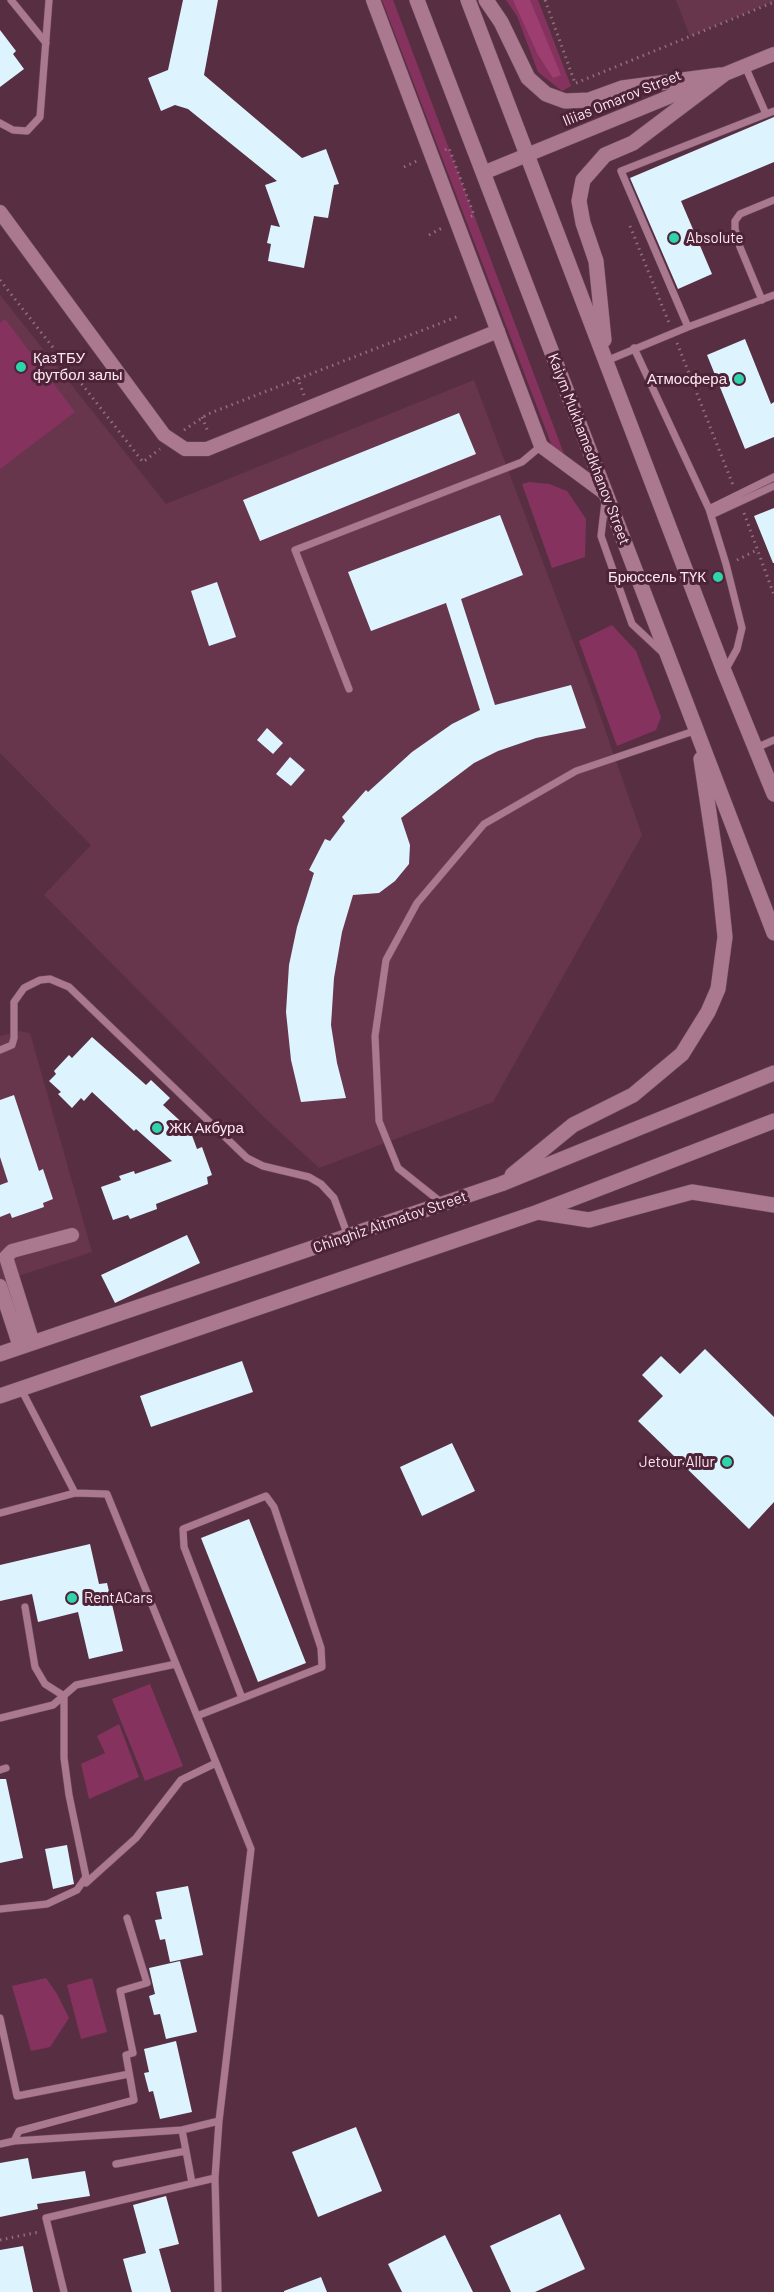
<!DOCTYPE html>
<meta charset="utf-8">
<style>
body{margin:0}
canvas{display:block;background:#582e42}
</style>
<canvas width="774" height="2292"></canvas>
<script>
const ctx = document.querySelector('canvas').getContext('2d');
ctx.lineJoin = 'round';
function fillPath(path, color) { ctx.fillStyle = color; ctx.fill(path, 'evenodd'); }
const toPath = rows => new Path2D(rows.map(r => 'M' + r).join(''));
function strokePath(path, color, width, dash) { ctx.strokeStyle = color; ctx.lineWidth = width; ctx.lineCap = dash ? 'butt' : 'round'; ctx.setLineDash(dash || []); ctx.stroke(path); }
function label(font, color, halo, rows, align = 'center') {
  ctx.font = font + ' Barlow,sans-serif'; ctx.lineWidth = 6; ctx.setLineDash([]); ctx.textBaseline = 'middle'; ctx.strokeStyle = halo; ctx.fillStyle = color; for (const [text, x, y, turn = 0] of rows) {
    ctx.save(); ctx.translate(x, y); ctx.rotate((+turn || 0) * Math.PI / 180); ctx.textAlign = isNaN(turn) ? turn : align; if (halo) ctx.strokeText(text, 0, 0); ctx.fillText(text, 0, 0); ctx.restore();
  }
}
fillPath(toPath([
 [676,0,774,0,774,1,690,36],
 [0,295,166,504,474,380,589,684,642,835,493,1102,319,1168,266,1119,44,895,91,845,0,753],
 [18,1031,30,1033,92,1252,0,1282,0,1036]
]), '#67364d');
fillPath(toPath([
 [382,0,393,0,564,454,552,446],
 [506,0,538,0,571,86,562,91,538,72,517,16],
 [5,319,75,412,0,469,0,323],
 [529,482,549,484,567,491,586,519,585,557,552,568,522,484],
 [612,625,636,651,661,717,656,730,617,746,579,641],
 [150,1684,183,1766,145,1781,112,1699],
 [119,1724,139,1777,89,1799,81,1764,105,1753,97,1736],
 [46,1978,57,1994,69,2018,50,2047,31,2051,12,1986],
 [92,1978,107,2032,81,2039,67,1985]
]), '#85335e');
fillPath(toPath([
 [513,0,530,0,561,75,553,78,538,55]
]), '#9d3e70');
fillPath(toPath([
 [183,0,218,0,204,75,302,158,326,149,339,184,334,185,328,218,314,216,304,268,268,261,271,244,267,243,271,225,280,227,265,185,277,181,188,109,175,105,161,111,148,78,168,70],
 [0,30,16,51,13,54,24,69,0,87],
 [774,117,774,162,681,201,712,274,678,289,630,178],
 [745,339,771,404,774,402,774,437,745,449,707,355],
 [459,413,476,454,260,541,243,500],
 [774,508,774,563,773,563,754,516],
 [500,515,523,575,461,599,495,705,571,685,586,728,536,738,498,751,474,763,401,818,410,845,409,864,395,881,379,893,353,895,342,932,334,978,331,1025,337,1063,346,1098,301,1102,291,1060,286,1012,289,965,297,927,314,873,309,870,325,839,330,841,345,821,342,817,366,790,368,792,412,752,452,724,480,710,446,603,371,631,348,572],
 [217,582,236,637,209,646,191,591],
 [267,728,283,743,273,754,257,740],
 [290,757,305,770,291,786,276,774],
 [92,1037,146,1085,151,1080,170,1098,163,1105,190,1130,197,1149,202,1147,212,1175,207,1177,208,1184,156,1204,157,1209,130,1219,128,1215,113,1220,101,1187,121,1180,119,1176,134,1171,135,1174,172,1161,136,1129,134,1131,92,1092,84,1101,81,1098,72,1108,58,1094,61,1092,49,1081,56,1074,54,1071,69,1055,72,1058],
 [14,1095,39,1171,43,1169,53,1199,43,1203,44,1207,12,1218,10,1213,0,1217,0,1185,8,1182,0,1157,0,1100],
 [187,1235,200,1263,115,1303,101,1275],
 [705,1349,774,1417,774,1502,749,1529,638,1421,663,1396,642,1375,661,1356,680,1374],
 [242,1361,253,1392,151,1427,140,1396],
 [452,1443,475,1491,422,1516,400,1467],
 [249,1519,306,1663,258,1682,201,1538],
 [90,1544,99,1584,107,1583,123,1651,89,1659,78,1612,38,1622,32,1594,0,1601,0,1565],
 [0,1779,6,1779,23,1858,0,1863],
 [67,1845,74,1884,53,1889,45,1849],
 [188,1886,203,1955,170,1962,165,1939,160,1940,155,1920,162,1919,156,1892],
 [180,1961,197,2032,166,2039,160,2014,154,2015,149,1996,155,1994,149,1968],
 [176,2041,192,2112,160,2119,153,2091,149,2092,144,2073,149,2072,144,2049],
 [356,2127,382,2191,318,2217,292,2152],
 [28,2158,32,2179,85,2171,90,2196,37,2204,38,2209,0,2217,0,2163],
 [166,2196,179,2244,159,2249,171,2292,132,2292,123,2259,146,2253,133,2205],
 [560,2214,585,2269,535,2292,511,2292,490,2246],
 [445,2235,473,2292,402,2292,388,2264],
 [23,2246,33,2292,0,2292,0,2250],
 [321,2277,327,2292,284,2292,284,2291]
]), '#ddf3fe');
const service = toPath([
 [11,0,46,43],
 [745,66,766,114],
 [0,123,13,130,27,131,40,117,49,0],
 [762,300,740,247,735,229,735,221,740,214,774,200],
 [688,327,621,171,774,111],
 [634,348,709,509,726,564,742,628,737,649,726,669],
 [606,361,688,327,774,295],
 [605,502,601,536,632,624,662,652],
 [709,509,774,477],
 [711,515,774,486],
 [349,689,295,550,522,462,541,446],
 [756,748,774,740],
 [0,1050,12,1045,14,1038,14,1002,24,988,40,980,50,979,69,987,247,1158,263,1166,309,1177,321,1184,334,1198,348,1236],
 [442,1203,398,1168,379,1121,375,1036,386,960,417,903,484,824,576,771,697,730],
 [21,1389,75,1493,107,1494,251,1849,219,2121,215,2178,218,2292],
 [0,1513,75,1493],
 [197,1716,322,1667,321,1648,274,1507,266,1496,183,1529,184,1547,242,1698],
 [0,1718,53,1705,76,1685,176,1664],
 [0,1770,6,1768],
 [86,1883,136,1838,181,1780,216,1763],
 [0,1909,47,1904,77,1890,86,1877,69,1795,64,1758,64,1696,45,1684,35,1667,25,1607],
 [0,2018,17,2096,129,2074],
 [14,2141,19,2131,134,2100,126,2055,133,2053,120,1991,147,1983,127,1918],
 [0,2144,14,2141,182,2130],
 [186,2151,192,2183],
 [116,2164,186,2151,182,2130,219,2121],
 [64,2292,46,2218,215,2178]
]);
const minor = toPath([
 [373,0,541,446,606,494],
 [483,173,774,54],
 [0,212,164,435,185,449,207,449,498,331],
 [0,1286,20,1347],
 [33,1343,6,1257,12,1251,72,1235]
]);
const secondary = toPath([
 [417,0,774,933],
 [468,0,724,671,774,794],
 [486,0,501,22,528,78,546,94,565,101,589,100,622,88,720,75],
 [604,340,596,261,583,223,579,201,583,180,605,155,633,143,723,75],
 [512,1175,573,1125,633,1095,682,1054,708,1012,718,989,725,937,719,879,701,759],
 [538,1212,589,1220,692,1192,774,1205],
 [0,1354,501,1184,774,1073],
 [0,1396,538,1212,774,1121]
]);
strokePath(service, '#6e4b5d', 8);
strokePath(minor, '#6e4b5d', 15);
strokePath(secondary, '#6e4b5d', 16);
strokePath(toPath([
 [545,0,575,83],
 [576,83,774,2],
 [445,150,449,148,474,215,470,217],
 [404,167,419,160],
 [630,226,669,323],
 [429,235,442,228],
 [0,280,143,462,160,449],
 [677,343,733,485],
 [297,377,304,395],
 [202,417,208,432],
 [184,430,208,414,459,316],
 [744,513,774,595],
 [737,560,757,550],
 [0,2240,39,2232]
]), '#916e7e', 3, [1.5, 4.5]);
strokePath(service, '#aa798f', 7);
strokePath(minor, '#aa798f', 14);
strokePath(secondary, '#aa798f', 15);
for (const [x, y, r, color] of [
 [674,238,6,"#2ed4ab"],
 [21,367,6,"#2ed4ab"],
 [739,379,6,"#2ed4ab"],
 [718,577,6,"#2ed4ab"],
 [157,1128,6,"#2ed4ab"],
 [727,1462,6,"#2ed4ab"],
 [72,1598,6,"#2ed4ab"]
]) { const dot = new Path2D(); dot.arc(x, y, r, 0, 2 * Math.PI); ctx.fillStyle = color; ctx.fill(dot); strokePath(dot, '#4d2338', 2); }
label('15px', '#fee8f1', '#4d2338', [
 ["Iliias Omarov Street",622,98,-22],
 ["Kaiym Mukhamedkhanov Street",589,449,69],
 ["Chinghiz Aitmatov Street",390,1222,-19]
]);
label('15px', '#fee8f1', '#4d2338', [
 ["Absolute",686,238],
 ["ҚазТБУ",33,358],
 ["футбол залы",33,375],
 ["Атмосфера",727,379,"right"],
 ["Брюссель ТҮК",706,577,"right"],
 ["ЖК Акбура",169,1128],
 ["Jetour Allur",715,1462,"right"],
 ["RentACars",84,1598]
], 'left');
</script>
